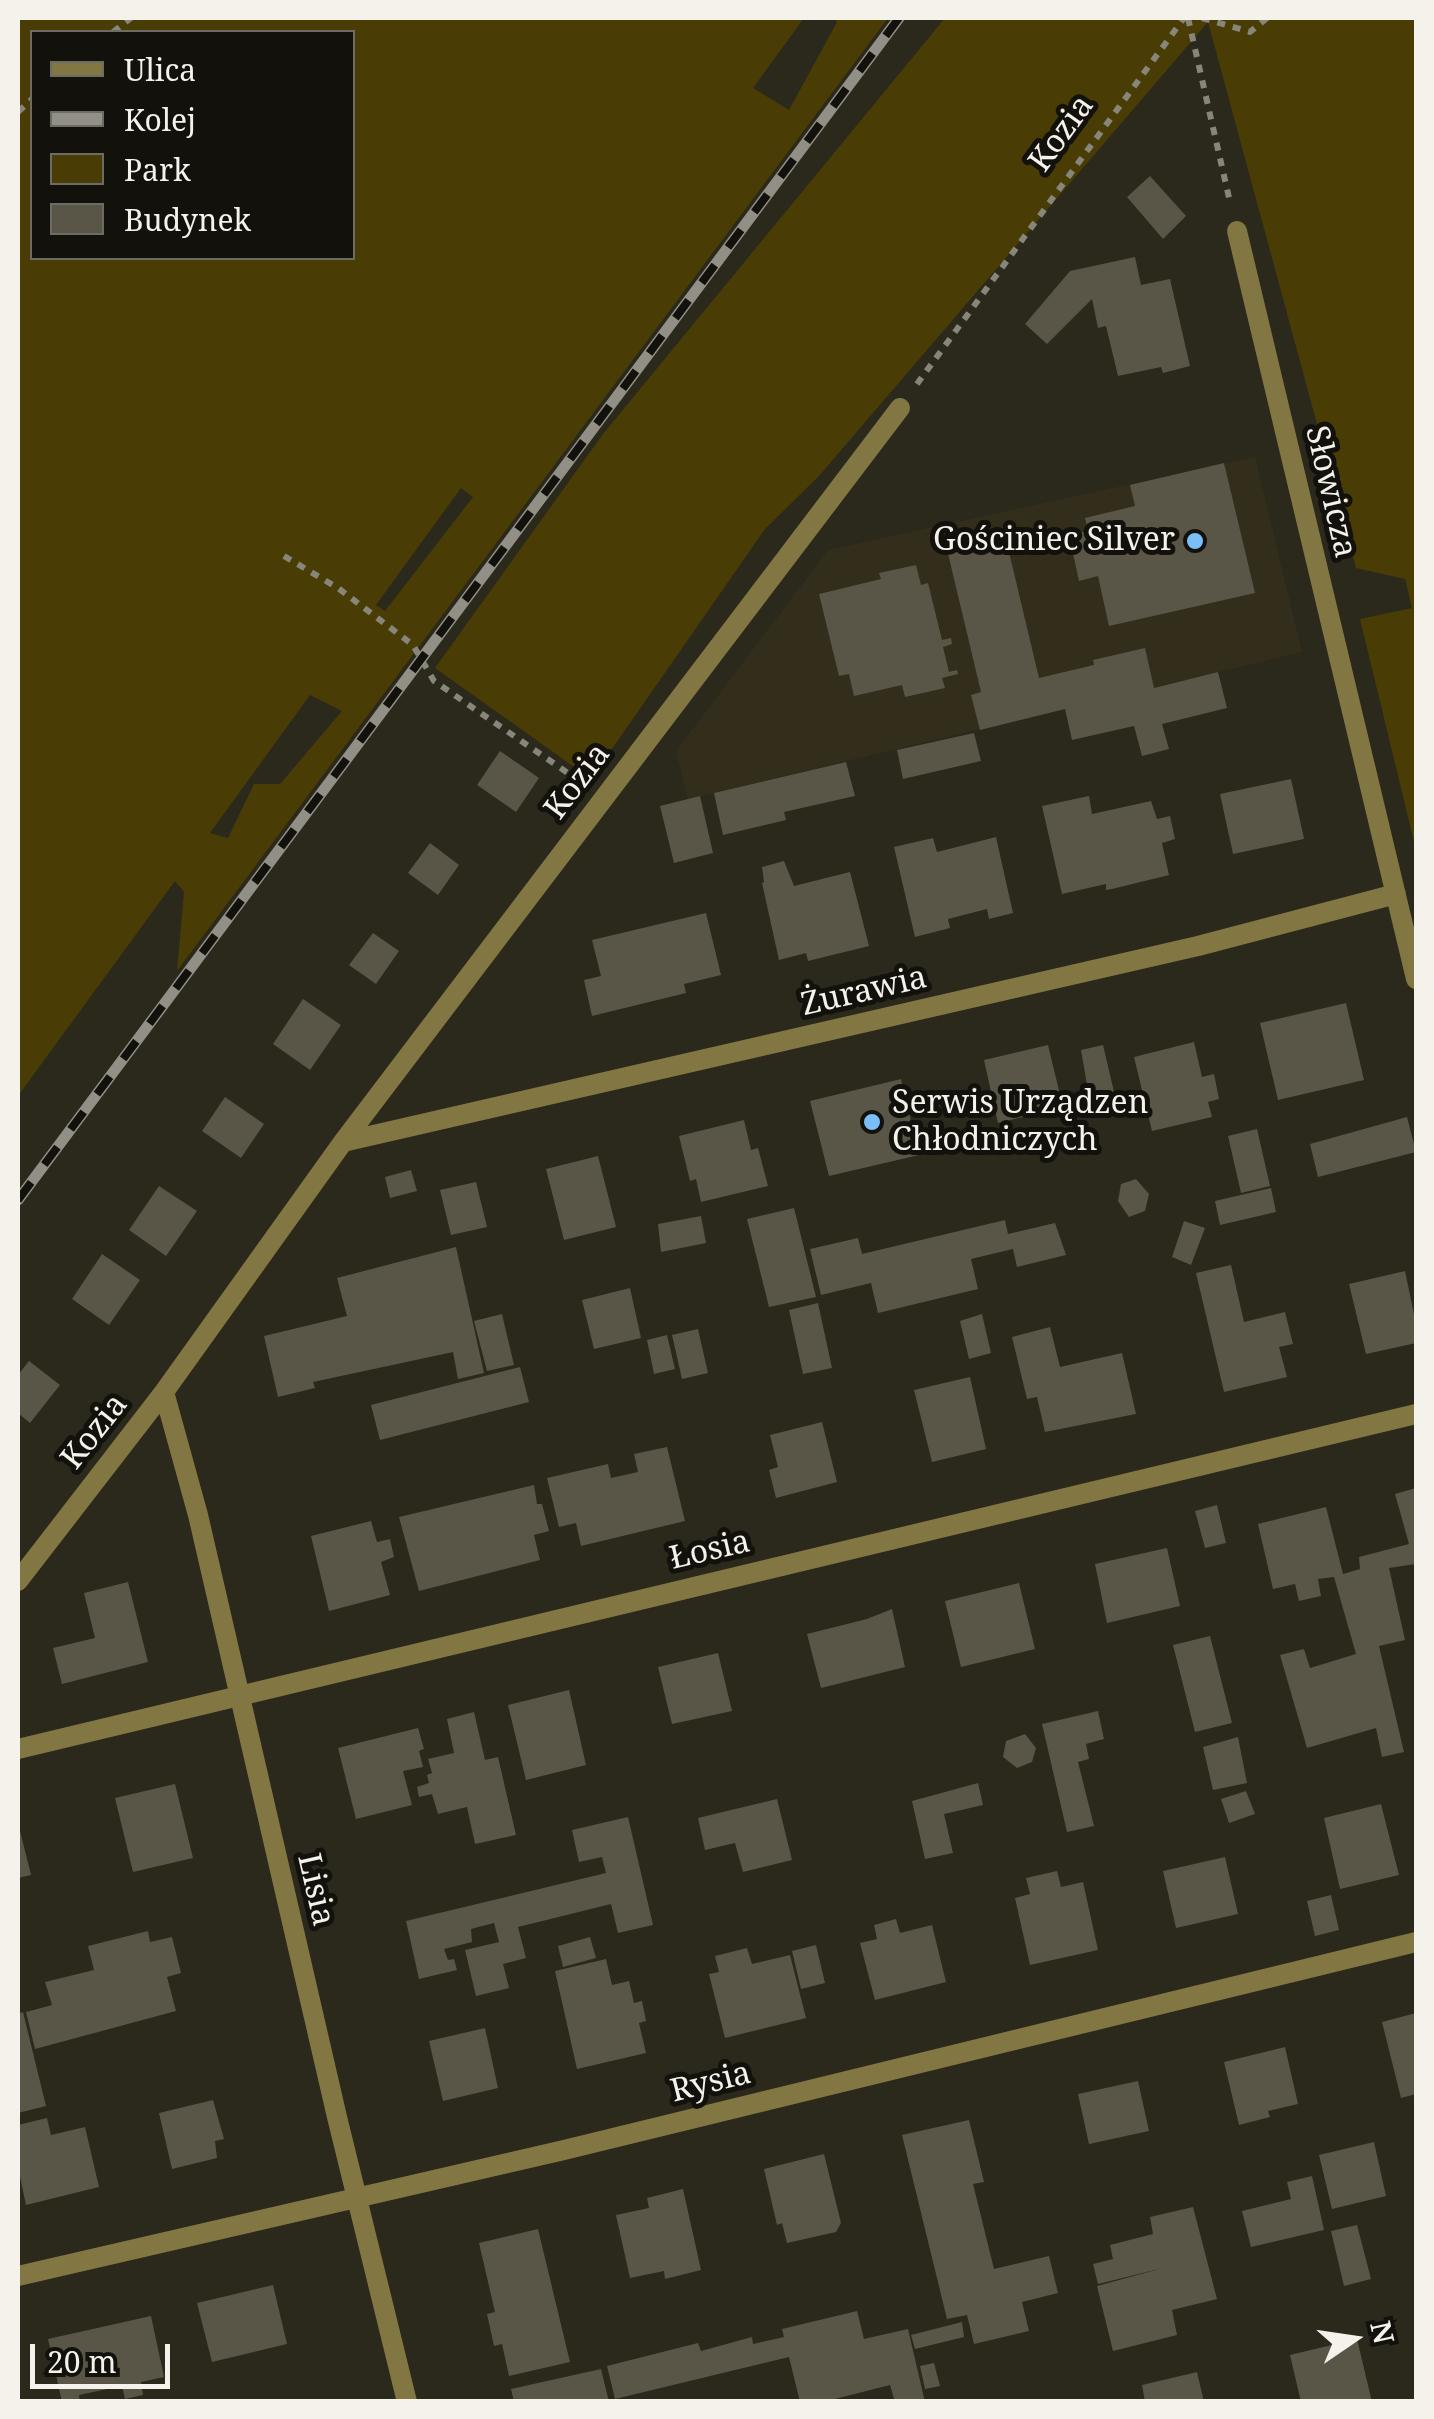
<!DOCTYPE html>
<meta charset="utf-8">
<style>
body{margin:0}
#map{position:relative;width:1434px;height:2419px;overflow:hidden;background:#2b281c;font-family:"Noto Serif",serif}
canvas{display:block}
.frame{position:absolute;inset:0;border:20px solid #f4f2ea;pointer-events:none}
.legend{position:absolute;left:30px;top:30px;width:325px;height:230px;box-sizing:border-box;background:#12110b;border:2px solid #6c6b64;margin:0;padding:12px 18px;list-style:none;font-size:30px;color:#f4f2ea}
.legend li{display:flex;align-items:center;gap:20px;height:50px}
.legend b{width:50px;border:2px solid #6c6b64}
.north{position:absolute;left:1304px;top:2289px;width:100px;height:100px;-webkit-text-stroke:8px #12110b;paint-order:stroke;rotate:77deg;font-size:28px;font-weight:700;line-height:40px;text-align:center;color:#f4f2ea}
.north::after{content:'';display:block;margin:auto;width:35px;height:45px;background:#f4f2ea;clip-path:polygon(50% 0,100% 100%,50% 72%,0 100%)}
.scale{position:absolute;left:30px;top:2344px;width:140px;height:45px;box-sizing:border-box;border:5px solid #f4f2ea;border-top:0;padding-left:12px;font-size:30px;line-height:35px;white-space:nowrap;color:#f4f2ea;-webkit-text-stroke:8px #12110b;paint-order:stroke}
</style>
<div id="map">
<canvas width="1434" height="2419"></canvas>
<div class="frame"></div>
<ul class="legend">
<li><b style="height:12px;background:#827642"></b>Ulica</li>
<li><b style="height:12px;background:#929086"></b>Kolej</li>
<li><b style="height:28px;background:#493d05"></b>Park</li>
<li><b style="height:28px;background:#595648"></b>Budynek</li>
</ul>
<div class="north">N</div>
<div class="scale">20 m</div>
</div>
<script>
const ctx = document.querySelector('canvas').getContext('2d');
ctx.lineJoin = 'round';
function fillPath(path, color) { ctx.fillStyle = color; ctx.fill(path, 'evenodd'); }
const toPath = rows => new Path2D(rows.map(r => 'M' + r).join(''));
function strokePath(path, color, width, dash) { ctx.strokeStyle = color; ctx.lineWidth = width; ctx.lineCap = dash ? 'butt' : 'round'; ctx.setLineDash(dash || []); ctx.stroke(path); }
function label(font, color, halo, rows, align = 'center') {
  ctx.font = font + ' "Noto Serif",serif'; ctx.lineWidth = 10; ctx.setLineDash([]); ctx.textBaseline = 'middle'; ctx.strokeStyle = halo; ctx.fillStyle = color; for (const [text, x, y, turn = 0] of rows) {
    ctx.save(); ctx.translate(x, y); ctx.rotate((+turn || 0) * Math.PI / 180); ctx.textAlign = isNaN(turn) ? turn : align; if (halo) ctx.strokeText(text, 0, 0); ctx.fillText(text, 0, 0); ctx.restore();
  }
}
fillPath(toPath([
 [1255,457,1302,652,688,799,676,751,828,550]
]), '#332e1b');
fillPath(toPath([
 [18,18,804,18,753,88,789,110,837,22,834,18,888,18,177,971,184,892,175,881,18,1096],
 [32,32,352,32,352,258,32,258],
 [461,488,473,497,385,611,376,605],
 [310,695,342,711,280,784,254,784,228,838,210,833],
 [945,18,1416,18,1416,850,1360,619,1412,608,1405,579,1356,568,1208,22,819,476,765,529,591,779,435,668,603,434]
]), '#493d05');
fillPath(toPath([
 [1150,176,1186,216,1163,239,1127,197],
 [1135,257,1141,285,1170,279,1190,366,1163,373,1161,367,1118,376,1106,326,1098,328,1092,299,1047,344,1025,324,1070,271],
 [1224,463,1255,593,1109,626,1098,576,1079,581,1069,535,1088,531,1085,518,1135,506,1130,485],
 [1003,527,1039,678,1094,665,1093,660,1145,648,1154,688,1218,672,1227,708,1162,724,1169,749,1142,756,1134,726,1072,740,1065,709,980,730,971,695,981,692,945,541],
 [916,565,921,585,928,583,942,640,951,638,952,644,943,647,949,672,957,670,958,674,942,678,945,688,905,697,902,685,854,696,849,674,839,676,819,594,881,579,879,573],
 [974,733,981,761,903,779,897,750],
 [500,751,539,778,516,812,477,785],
 [846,762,855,796,784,812,786,820,723,835,714,793],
 [1291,779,1304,839,1233,854,1220,794],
 [700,796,713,853,674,863,660,806],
 [1089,796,1092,814,1151,801,1157,819,1170,816,1175,839,1162,843,1169,875,1112,889,1106,890,1106,884,1062,894,1042,806],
 [996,837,1013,913,989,919,987,909,948,919,950,928,915,937,894,847,933,838,937,852],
 [430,843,459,865,438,895,408,873],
 [784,861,794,886,850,872,869,946,808,961,806,953,779,960,762,883,764,882,762,867],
 [706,913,721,975,684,984,686,993,592,1016,584,980,601,976,592,940],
 [373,933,399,951,376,984,349,965],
 [303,999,341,1025,310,1070,273,1044],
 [1346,1003,1364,1080,1278,1100,1260,1023],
 [1194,1042,1202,1077,1214,1074,1219,1099,1208,1102,1212,1117,1152,1131,1134,1057],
 [1048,1045,1063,1107,998,1123,984,1060],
 [1103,1045,1115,1096,1090,1102,1081,1050],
 [901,1079,919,1155,829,1176,810,1101],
 [225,1097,264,1124,241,1158,202,1131],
 [1407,1117,1416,1152,1318,1177,1310,1144],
 [744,1120,751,1150,758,1148,768,1186,701,1202,696,1179,690,1181,679,1136],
 [1257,1129,1270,1186,1241,1193,1228,1136],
 [598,1156,616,1227,564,1240,546,1169],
 [411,1170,417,1191,390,1198,385,1177],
 [1136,1179,1149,1194,1145,1211,1129,1217,1118,1201,1121,1184],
 [476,1182,487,1227,451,1235,440,1190],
 [159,1186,197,1211,166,1256,129,1230],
 [1271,1188,1276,1212,1220,1225,1215,1201],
 [794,1208,816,1297,769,1307,747,1219],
 [701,1216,706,1243,661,1252,658,1224],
 [1005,1220,1008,1234,1055,1223,1066,1255,1017,1267,1013,1249,971,1259,978,1289,878,1313,871,1283,821,1295,810,1249,858,1238,862,1254],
 [1184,1221,1205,1228,1191,1265,1172,1257],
 [456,1247,484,1373,458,1379,453,1352,313,1382,315,1388,278,1397,264,1336,347,1316,337,1278],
 [102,1254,140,1280,109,1325,72,1299],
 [1231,1265,1244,1322,1285,1312,1293,1344,1279,1347,1287,1377,1224,1392,1196,1273],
 [1405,1271,1416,1324,1416,1343,1366,1354,1349,1284],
 [630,1288,641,1338,594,1349,582,1300],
 [818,1303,832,1368,803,1374,789,1310],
 [502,1314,514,1365,487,1371,474,1321],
 [982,1314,991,1353,969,1359,960,1321],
 [1050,1327,1060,1367,1122,1353,1136,1414,1045,1432,1037,1397,1027,1399,1012,1337],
 [698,1329,708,1373,682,1379,672,1335],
 [667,1335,675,1369,654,1374,647,1340],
 [29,1361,60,1385,30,1423,18,1413,18,1375],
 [520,1367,529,1402,380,1440,371,1405],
 [970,1377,986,1449,932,1462,914,1390],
 [822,1422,837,1482,776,1498,769,1470,778,1467,770,1435],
 [667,1447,685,1521,581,1546,576,1523,559,1527,547,1478,608,1464,611,1478,638,1472,634,1454],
 [534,1485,537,1504,542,1504,549,1531,534,1535,540,1560,419,1591,399,1517],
 [1416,1488,1416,1564,1389,1568,1405,1640,1379,1646,1404,1752,1382,1757,1376,1728,1307,1748,1280,1655,1304,1649,1310,1668,1356,1654,1334,1577,1318,1579,1321,1596,1299,1601,1295,1584,1273,1589,1258,1524,1326,1507,1343,1574,1360,1569,1359,1557,1409,1544,1395,1494],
 [1217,1505,1226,1543,1205,1548,1195,1511],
 [371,1521,377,1542,390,1539,394,1557,381,1562,390,1595,329,1611,311,1536],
 [1167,1548,1180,1606,1107,1623,1095,1564],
 [128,1582,148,1662,62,1684,53,1648,95,1638,84,1593],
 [1019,1583,1035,1649,961,1667,945,1601],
 [892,1609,905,1667,821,1688,807,1634,867,1619],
 [1210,1636,1232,1723,1195,1732,1173,1645],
 [718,1653,732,1711,672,1724,658,1667],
 [569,1690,586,1765,526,1780,508,1705],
 [1098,1711,1104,1739,1086,1744,1089,1759,1078,1762,1094,1826,1067,1832,1042,1724],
 [474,1712,485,1760,498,1757,516,1835,475,1844,467,1807,438,1814,432,1794,419,1797,417,1787,429,1783,427,1775,432,1773,428,1759,454,1753,447,1719],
 [418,1728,424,1749,419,1751,423,1767,403,1771,412,1805,356,1819,338,1748],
 [1025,1734,1036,1748,1032,1762,1017,1768,1003,1757,1006,1741],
 [1238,1737,1247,1783,1213,1790,1203,1747],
 [978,1783,983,1805,944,1814,953,1853,925,1859,912,1801],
 [175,1784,193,1858,133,1872,115,1798],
 [1246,1791,1255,1814,1229,1823,1221,1799],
 [777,1799,792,1860,743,1872,735,1843,705,1850,698,1818],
 [1381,1804,1399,1875,1340,1889,1324,1818],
 [628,1817,653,1925,618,1933,611,1904,518,1927,526,1958,503,1964,509,1988,476,1996,465,1950,499,1942,494,1923,471,1929,472,1942,444,1949,448,1960,454,1959,457,1970,419,1979,406,1921,606,1873,602,1857,579,1862,572,1830],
 [18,1823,31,1875,18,1878],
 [1225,1857,1238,1914,1176,1928,1163,1871],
 [1057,1871,1061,1887,1083,1882,1098,1950,1030,1965,1015,1898,1030,1894,1026,1878],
 [1331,1895,1339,1930,1315,1936,1307,1901],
 [896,1919,900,1933,932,1925,946,1982,875,2000,860,1943,877,1939,874,1925],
 [148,1931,150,1942,172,1937,181,1973,167,1977,176,2011,35,2049,26,2012,52,2005,45,1982,94,1970,88,1946],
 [590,1937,596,1958,563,1967,558,1946],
 [816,1945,825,1983,801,1989,792,1951],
 [747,1948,752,1964,790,1955,806,2018,725,2038,709,1974,719,1972,715,1956],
 [606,1959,612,1985,629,1981,634,2003,642,2001,646,2021,639,2023,646,2053,577,2069,555,1971],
 [23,2012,46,2106,18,2113,18,2014],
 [1416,2013,1416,2094,1401,2098,1382,2022],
 [485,2028,498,2088,443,2101,429,2041],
 [1285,2047,1298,2104,1268,2111,1270,2117,1239,2125,1224,2062],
 [1138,2081,1149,2131,1089,2144,1078,2094],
 [213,2100,224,2139,215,2141,217,2158,172,2169,159,2113],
 [47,2118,51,2135,85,2127,99,2187,26,2205,18,2167,18,2125],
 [969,2120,984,2182,973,2184,994,2269,1049,2256,1058,2293,1022,2302,1029,2331,974,2344,967,2315,947,2319,902,2135],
 [1374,2142,1386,2196,1332,2209,1319,2155],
 [824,2154,841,2223,836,2232,787,2243,782,2223,777,2225,764,2169],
 [1312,2176,1324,2230,1251,2247,1242,2211,1291,2199,1287,2182],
 [683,2189,701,2270,665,2279,664,2271,630,2278,616,2215,649,2208,647,2198],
 [1193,2207,1217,2299,1172,2310,1177,2335,1113,2351,1097,2286,1163,2268,1098,2284,1093,2264,1113,2259,1110,2245,1153,2234,1150,2217],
 [1357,2225,1371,2279,1344,2286,1331,2231],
 [538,2229,570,2362,509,2376,502,2344,494,2346,487,2314,495,2312,479,2243],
 [273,2285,287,2344,212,2362,197,2303],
 [857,2311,864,2339,908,2329,925,2402,895,2402,890,2385,823,2402,800,2402,789,2357,615,2399,607,2366,698,2343,701,2351,752,2337,753,2344,784,2337,782,2329],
 [151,2316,164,2377,141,2382,143,2395,125,2399,122,2386,79,2395,80,2402,62,2402,48,2339],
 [962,2322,964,2337,915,2349,911,2335],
 [1357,2339,1372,2402,1301,2402,1290,2355],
 [934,2363,940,2386,925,2389,920,2366],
 [601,2369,609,2402,514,2402,511,2389],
 [1197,2372,1204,2402,1145,2402,1142,2385]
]), '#595648');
strokePath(toPath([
 [1188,18,1230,202],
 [1202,18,1250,32,1267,18],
 [113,32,131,18],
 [18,112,32,99],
 [917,384,1184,18],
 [284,556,338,588,413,645,434,681,578,780]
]), '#88867b', 6, [8, 8]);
strokePath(toPath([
 [1237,231,1416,979],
 [343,1142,1198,946,1396,894],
 [164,1392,198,1515,337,2117,407,2402],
 [18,1581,164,1392,343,1142,900,408],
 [18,1749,1416,1414],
 [18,2276,564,2150,1416,1942]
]), '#827642', 20);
const rail = toPath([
 [18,1200,899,18]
]);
strokePath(rail, '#929086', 11);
strokePath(rail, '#12110b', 8, [22]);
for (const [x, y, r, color] of [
 [1195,541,10,"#7bbef8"],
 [872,1122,10,"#7bbef8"]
]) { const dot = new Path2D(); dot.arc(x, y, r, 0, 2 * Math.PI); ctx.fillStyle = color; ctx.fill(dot); strokePath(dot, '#12110b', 4); }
label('32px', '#f4f2ea', '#12110b', [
 ["Kozia",1062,134,-54],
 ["Słowicza",1330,492,77],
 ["Kozia",578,782,-53],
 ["Żurawia",864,992,-13],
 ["Kozia",95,1432,-52],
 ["Łosia",710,1551,-13],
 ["Lisia",315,1890,77],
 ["Rysia",711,2083,-14]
]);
label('32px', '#f4f2ea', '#12110b', [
 ["Gościniec Silver",1175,541],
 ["Serwis Urządzen",892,1104,"left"],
 ["Chłodniczych",892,1141,"left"]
], 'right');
</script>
